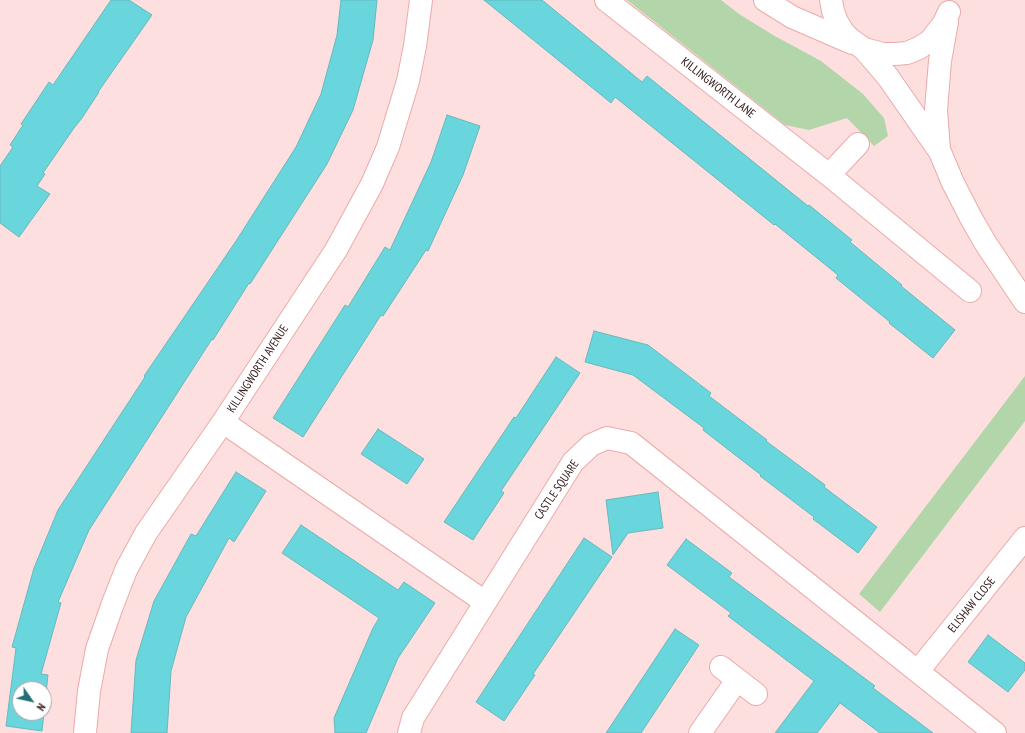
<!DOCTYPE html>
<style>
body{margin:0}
#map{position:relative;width:1025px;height:733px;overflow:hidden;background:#fcdfde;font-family:"PT Sans Narrow",sans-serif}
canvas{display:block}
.north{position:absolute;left:12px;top:681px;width:40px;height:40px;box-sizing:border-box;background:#fff;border:1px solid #aca3a3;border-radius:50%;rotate:124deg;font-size:11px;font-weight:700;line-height:16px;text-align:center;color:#301818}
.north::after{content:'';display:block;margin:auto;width:14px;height:18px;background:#236e72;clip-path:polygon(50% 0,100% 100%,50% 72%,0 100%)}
</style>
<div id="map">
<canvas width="1025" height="733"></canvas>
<div class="north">N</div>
</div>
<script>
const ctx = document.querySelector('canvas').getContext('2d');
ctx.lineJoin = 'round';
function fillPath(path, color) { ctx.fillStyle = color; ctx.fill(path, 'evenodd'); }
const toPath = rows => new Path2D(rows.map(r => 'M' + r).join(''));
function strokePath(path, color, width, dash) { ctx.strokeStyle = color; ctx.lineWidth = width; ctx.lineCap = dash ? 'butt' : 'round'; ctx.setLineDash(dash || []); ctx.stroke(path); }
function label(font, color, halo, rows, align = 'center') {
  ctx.font = font + ' "PT Sans Narrow",sans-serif'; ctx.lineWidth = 4; ctx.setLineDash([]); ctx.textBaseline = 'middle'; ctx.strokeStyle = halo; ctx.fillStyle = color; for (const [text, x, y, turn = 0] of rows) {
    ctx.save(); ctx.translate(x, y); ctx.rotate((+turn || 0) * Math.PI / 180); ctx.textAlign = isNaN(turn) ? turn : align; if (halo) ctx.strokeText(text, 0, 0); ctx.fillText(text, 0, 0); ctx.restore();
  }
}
fillPath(toPath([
 [627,0,721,0,739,14,773,35,821,61,863,94,884,118,888,136,874,146,847,118,809,130,785,125],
 [1025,376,1025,421,880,612,859,594]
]), '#b2d6aa');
const building = toPath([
 [111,0,129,0,152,15,98,92,99,92,82,118,74,128,43,173,45,174,37,186,50,194,19,237,0,223,0,166,13,147,10,145,23,125,21,124,49,82,53,85,111,0],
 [341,0,377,0,373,40,353,110,327,164,250,284,249,283,213,340,212,339,89,530,58,602,61,603,41,674,48,675,44,711,44,689,20,689,20,713,44,713,42,731,6,726,16,648,12,647,34,568,58,510,145,377,144,376,236,241,296,147,321,94,337,35,341,0],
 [484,0,542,0,642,82,647,76,808,206,809,205,852,240,850,242,902,285,901,286,955,330,933,358,889,323,890,322,836,278,838,275,775,224,774,225,615,97,611,103,484,0],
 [447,115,480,126,463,175,428,251,426,250,383,316,381,315,303,437,273,418,345,305,348,307,385,247,390,250,431,162,447,115],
 [594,331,648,345,711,393,709,396,767,440,766,441,825,485,824,487,877,527,858,553,813,519,814,517,760,476,761,475,703,430,704,428,633,375,585,362,594,331],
 [556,357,580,373,501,491,504,493,473,540,444,522,514,417,516,418,556,357],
 [378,429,424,459,407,484,361,454,378,429],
 [236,472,266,491,234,542,229,538,186,617,171,671,167,733,131,733,136,660,154,601,191,534,196,536,236,472],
 [658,492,663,528,628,533,613,555,606,500,658,492],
 [301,525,398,590,404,582,435,603,398,658,366,733,335,733,334,718,373,628,379,618,282,553,301,525],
 [584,538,612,557,533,674,535,675,504,721,476,702,584,538],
 [686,539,732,573,729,577,875,686,873,688,933,733,880,733,840,703,817,733,775,733,814,681,728,616,731,613,667,565,686,539],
 [675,629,699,645,641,733,606,733,675,629],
 [988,635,1025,663,1025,670,1008,692,968,662,988,635]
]);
fillPath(building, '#68d6dc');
strokePath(building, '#69b8bc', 1);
const street = toPath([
 [606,0,829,175,970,291],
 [829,175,858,144],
 [223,422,485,602],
 [721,667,756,694],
 [918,671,1025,538],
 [85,733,89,691,97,649,112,606,126,570,146,533,223,422,336,250,372,184,388,147,408,81,415,46,421,0],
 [409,733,413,718,573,462,591,445,607,438,631,443,995,733],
 [700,733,737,680]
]);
const secondary = toPath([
 [765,0,792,17,852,43],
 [831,0,833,11,837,22,843,32,850,39,864,49,883,54,895,54,907,53,919,48,930,41,944,23,949,12],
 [864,49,888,77,940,152,953,183,971,218,986,244,1025,302],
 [939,150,936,110,940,61,947,22]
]);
strokePath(street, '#ecaaa9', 24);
strokePath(secondary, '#ecaaa9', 24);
strokePath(street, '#fff', 22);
strokePath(secondary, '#fff', 22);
label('12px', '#301818', '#fff', [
 ["KILLINGWORTH LANE",718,88,38],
 ["KILLINGWORTH AVENUE",258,369,-57],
 ["CASTLE SQUARE",557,490,-56],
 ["ELISHAW CLOSE",972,605,-51]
]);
</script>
